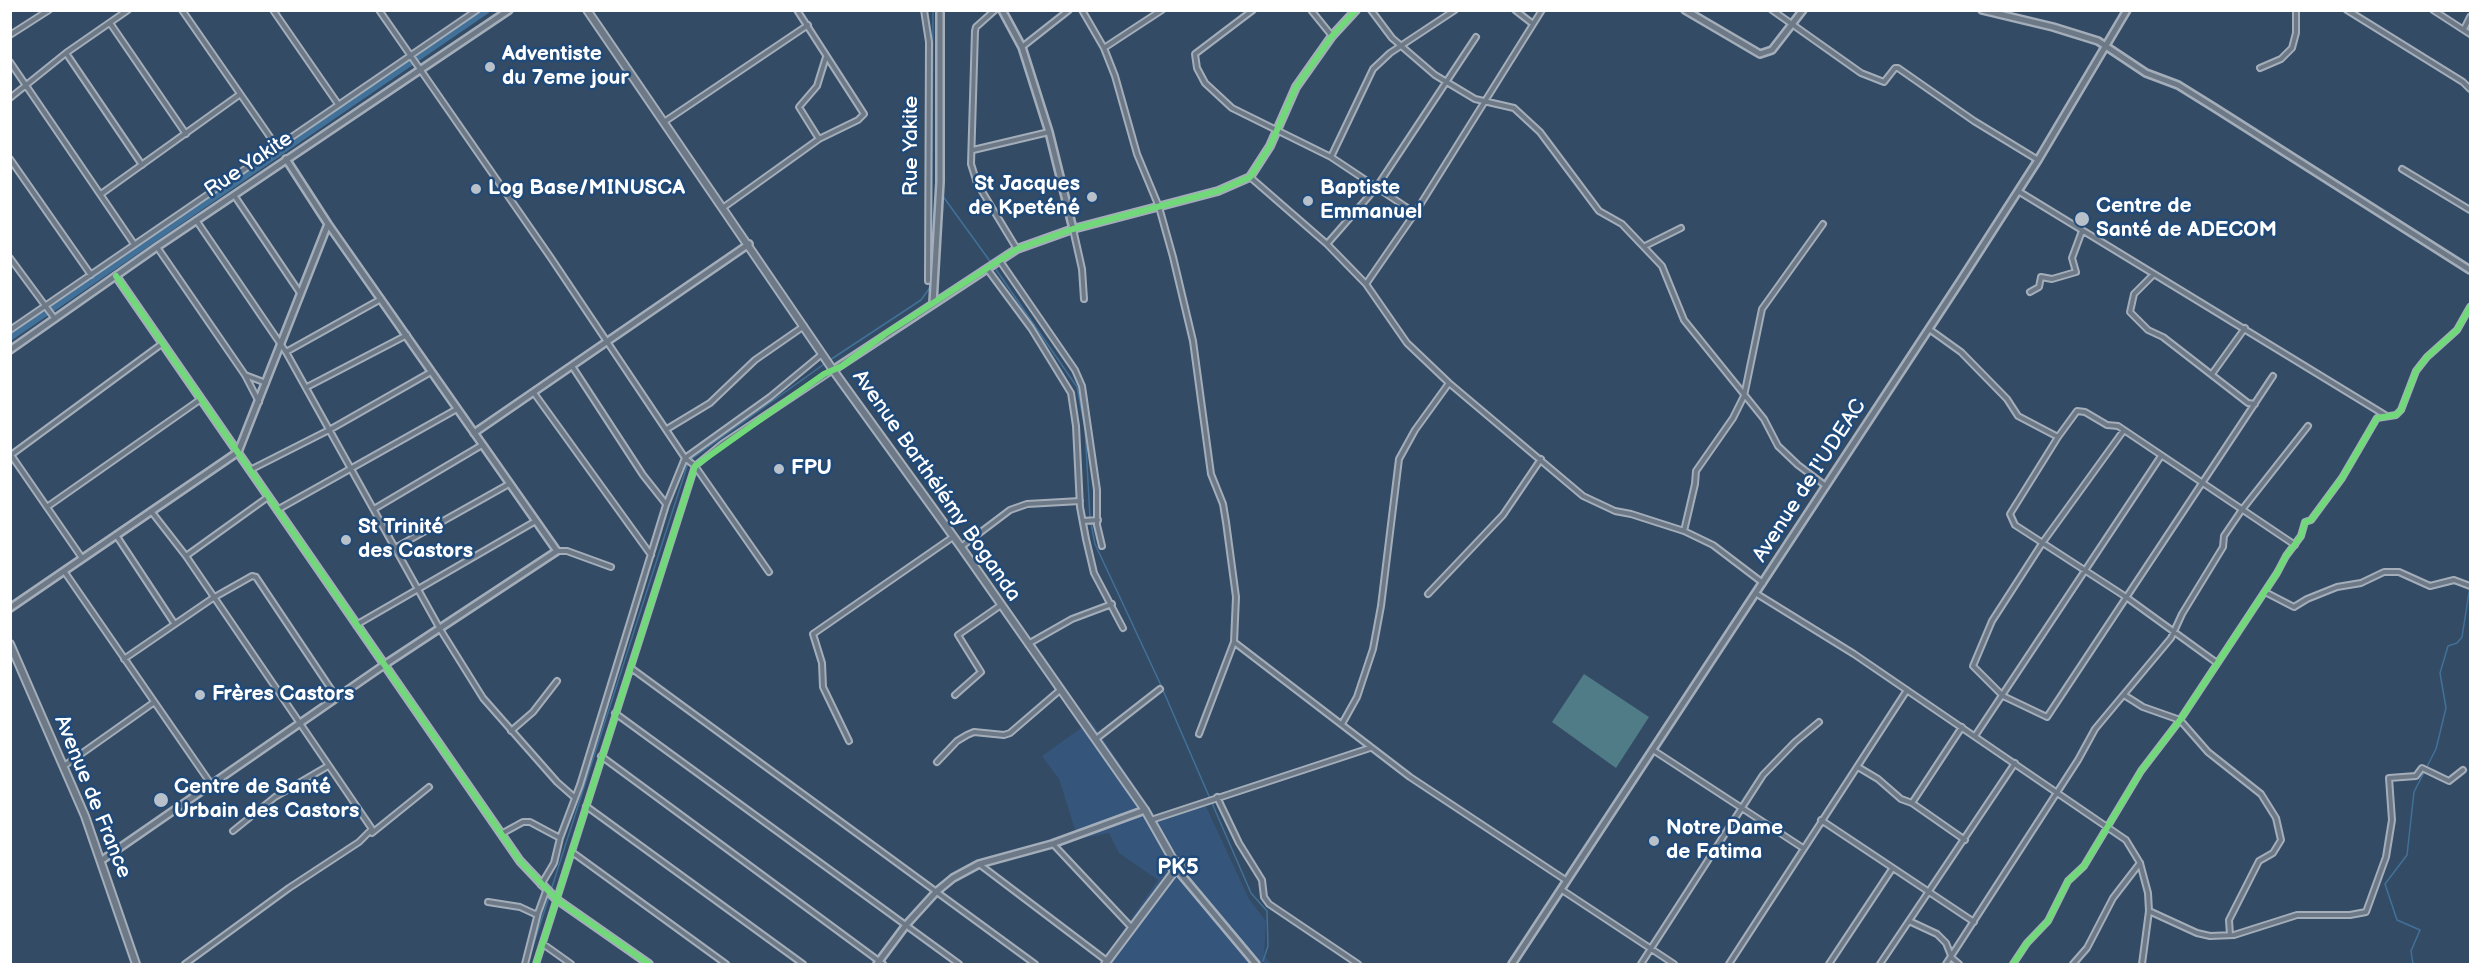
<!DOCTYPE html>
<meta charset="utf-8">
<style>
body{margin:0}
#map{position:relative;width:2481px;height:975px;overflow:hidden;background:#344b65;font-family:"Balsamiq Sans",sans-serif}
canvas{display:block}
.frame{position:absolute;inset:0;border:12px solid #fff;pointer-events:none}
</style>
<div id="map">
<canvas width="2481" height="975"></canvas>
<div class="frame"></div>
</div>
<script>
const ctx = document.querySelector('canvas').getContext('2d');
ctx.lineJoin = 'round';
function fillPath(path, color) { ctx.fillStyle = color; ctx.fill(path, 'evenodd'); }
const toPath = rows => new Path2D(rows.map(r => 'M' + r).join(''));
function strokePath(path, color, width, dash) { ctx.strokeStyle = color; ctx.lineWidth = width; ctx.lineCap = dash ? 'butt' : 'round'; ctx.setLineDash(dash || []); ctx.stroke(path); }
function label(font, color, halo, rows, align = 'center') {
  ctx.font = font + ' "Balsamiq Sans",sans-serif'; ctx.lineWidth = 5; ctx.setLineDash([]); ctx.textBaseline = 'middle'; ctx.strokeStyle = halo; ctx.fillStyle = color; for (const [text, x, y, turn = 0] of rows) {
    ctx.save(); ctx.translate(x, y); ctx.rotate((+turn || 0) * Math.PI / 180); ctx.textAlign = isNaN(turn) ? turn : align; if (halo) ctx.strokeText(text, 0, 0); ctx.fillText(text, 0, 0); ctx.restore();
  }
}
fillPath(toPath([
 [1091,721,1155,816,1203,800,1249,899,1266,921,1264,956,1271,964,1100,964,1158,880,1119,853,1109,833,1078,839,1059,779,1042,756]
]), '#35557b');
fillPath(toPath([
 [1584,674,1649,717,1616,768,1552,722]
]), '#507c88');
strokePath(toPath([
 [942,195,992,264],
 [995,268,1077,387,1085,428,1090,518],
 [830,360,921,300,931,286,933,10],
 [1091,523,1095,544,1159,681,1251,893,1267,911,1268,946,1263,961],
 [551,890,687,466,693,458,827,362],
 [528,961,550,894],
 [2413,964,2411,951,2420,930,2397,920,2385,884,2407,855,2414,792,2436,749,2446,708,2440,673,2448,646,2457,643,2462,637,2470,586]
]), '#417199', 1.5);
strokePath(toPath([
 [10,336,485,10]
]), '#417199', 9);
const minor = toPath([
 [182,10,277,147],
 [273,10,338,104],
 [379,10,551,258,685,458,695,466,769,572],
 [924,10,929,42,928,281],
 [995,10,976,27,975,31,971,164,977,183,1017,249],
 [1082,10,1104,48,1115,76,1137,154,1159,207,1173,257,1193,341,1211,474,1223,504,1226,522,1236,597,1234,642,1199,734],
 [1253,10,1195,54,1197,68,1205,83,1232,108,1331,157,1415,213],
 [1311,10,1332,36],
 [1371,10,1392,38,1435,75,1475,99,1514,108,1540,132,1599,211,1622,224,1662,266,1684,320,1764,419,1778,446,1798,465,1826,486],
 [1515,10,1533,24],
 [1772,10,1861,73,1884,82,1895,68,1898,68,1974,121,2038,160],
 [2347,10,2463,82,2470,89],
 [2433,10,2470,34],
 [110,23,186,134],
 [2464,29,2470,17],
 [10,35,49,10],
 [1022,47,1069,10],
 [1104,48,1162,10],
 [66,53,142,165],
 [10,62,134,244],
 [2260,68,2281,59,2292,48,2296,33,2296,10],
 [10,98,66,53,128,10],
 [664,122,808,25],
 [819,139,799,107,817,86,826,57],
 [973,150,1049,132],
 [1331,157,1373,69,1390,53,1455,10],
 [10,159,91,275],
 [2402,169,2470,210],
 [1250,177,1327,244,1366,284,1407,343,1449,383,1583,496,1615,511,1631,514,1684,531,1713,545,1763,583],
 [2018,191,2385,415],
 [101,194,239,95],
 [234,195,300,293],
 [724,207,819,139,858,120,864,114,797,10],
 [196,220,286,352,440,629,483,698,557,782,574,797],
 [1073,229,1082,269,1084,299],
 [1327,244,1376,188,1476,37],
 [1645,246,1681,228],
 [157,247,245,375,259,402],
 [10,258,55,319],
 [1000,261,1075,370,1082,386,1097,490,1097,525,1102,546],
 [988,270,1031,328,1071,393,1076,426,1080,507,1086,539,1094,573,1123,628],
 [2153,275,2134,294,2130,312,2148,330,2163,337,2248,403,2255,404],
 [1366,284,1415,213,1542,10],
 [2030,292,2039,287,2041,277,2052,279,2076,272,2072,258,2082,231],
 [1929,329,1961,352,2007,399,2018,416,2058,437],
 [10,330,477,10],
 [286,352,381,299],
 [572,366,643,475,666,504],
 [2212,374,2245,328],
 [245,375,266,383],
 [307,387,407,335],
 [534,393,651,555],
 [667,429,710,403,755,360,804,326],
 [2124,430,2043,542,1992,621,1973,666,2003,696,2047,717,2273,376],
 [11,455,163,343],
 [11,455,82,558],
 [250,470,331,429,431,372],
 [47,507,201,399],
 [374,509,482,445],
 [277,510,457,409],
 [151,511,186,556,372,829,359,842,289,888,185,964],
 [1083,521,1098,520],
 [1684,531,1695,484,1696,471,1733,418,1744,396,1762,309,1823,224],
 [116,535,174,623],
 [961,547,1010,510,1027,504,1080,501],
 [395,548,509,484],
 [557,551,567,551,611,567],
 [186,556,268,497],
 [64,571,211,784],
 [2265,592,2294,607,2307,599,2337,587,2361,583,2384,572,2399,572,2430,586,2454,580,2470,586],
 [1428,594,1503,515,1541,459],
 [1757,594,1854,654,2126,840,2140,863,2148,893,2149,911,2142,964],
 [356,625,534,522],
 [1234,642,1410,777,1567,881],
 [1028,644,1072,619,1112,604],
 [124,659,213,598,252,576,256,577,337,698],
 [2217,663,2126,597,2015,525,2010,514,2058,437,2077,411,2085,412,2107,425,2118,426,2295,545],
 [631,668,1035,964],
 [955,695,981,672,958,635,1001,605],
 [2124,695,2143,707,2180,720,2208,752,2261,794,2276,818,2281,840,2273,853,2259,861,2229,920,2230,935],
 [615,713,959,964],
 [1342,724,1357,697,1373,649,1381,606,1399,459,1415,430,1449,383],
 [511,731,533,712,557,681],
 [1975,736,2161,456],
 [1096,739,1160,689],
 [849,741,823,687,822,663,813,634,953,537],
 [1653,750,1803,848],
 [601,756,883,964],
 [937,762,957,741,967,735,974,732,1004,735,1010,733,1060,690],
 [64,766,153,703],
 [1858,767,1878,779,1901,799,1912,803,1965,840],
 [1217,797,1239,843,1262,880,1264,897,1269,904,1358,964],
 [1912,803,1962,727],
 [586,806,803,964],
 [1151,820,1370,748],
 [1821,820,1974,922],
 [233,831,275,797,328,766],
 [372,833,429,787],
 [501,834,523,822,530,822,560,838],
 [1053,844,1132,928],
 [572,852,726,964],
 [979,864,1107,961],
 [541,885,554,863,560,838,580,785,666,505,685,458,770,397,822,354],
 [1562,890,1674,964],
 [488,902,520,907,535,914,538,913,546,891],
 [2149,911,2197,933,2210,936,2234,935,2297,915,2350,915,2366,912,2386,857,2392,820,2389,778,2416,776,2422,768,2449,781,2463,770],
 [1909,921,1937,934,1946,943,1952,958,1959,964],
 [543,944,571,964],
 [525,964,538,913],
 [536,964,695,466,722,444,833,370],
 [1641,964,1763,775,1795,742,1819,722],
 [1729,964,1907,690],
 [1829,964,1892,869],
 [1880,964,2015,763],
 [1946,964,2078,760,2095,729,2171,638,2182,614,2223,547,2224,536,2241,511,2308,426],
 [2013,964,2027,943,2048,921,2068,881,2084,866,2141,771,2180,720,2277,573,2286,556,2301,536,2305,522,2311,520,2342,478,2377,418,2396,415,2401,410,2416,371,2427,357,2457,330,2470,307],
 [2073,964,2087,948,2113,898,2140,863]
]);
const tertiary = toPath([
 [1002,10,1022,47,1049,132,1073,229],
 [1685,10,1760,54,1772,50,1803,10],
 [1982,10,2053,27,2098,41,2146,73,2178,85,2215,108,2470,270],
 [116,276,520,861,556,899,649,964],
 [933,303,940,182,940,10],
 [833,370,1017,249,1073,229,1218,191,1250,177,1270,146,1296,87,1332,36,1356,10],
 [474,433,749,244],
 [10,608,238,452,328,224],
 [102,860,384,665,557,551,328,224,286,159],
 [877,964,906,925,936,892,953,878,979,864,1052,844,1145,810]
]);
const secondary = toPath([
 [10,350,157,247,509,10],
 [1179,872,1256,964],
 [1512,964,1961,280,2038,160,2127,10]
]);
const primary = toPath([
 [587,10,833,370,961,547,1145,810,1175,863],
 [10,644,85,816,136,964],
 '1172 867a5 5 0 1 1 10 0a5 5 0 1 1-10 0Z',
 [1105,964,1174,872]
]);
strokePath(minor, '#a4aeba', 8);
strokePath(tertiary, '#a4aeba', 10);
strokePath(secondary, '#a4aeba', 10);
strokePath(primary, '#a4aeba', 10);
strokePath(minor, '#6d7986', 4);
strokePath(tertiary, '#6d7986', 5);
strokePath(secondary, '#6d7986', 5);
strokePath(primary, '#6d7986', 6);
strokePath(toPath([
 [116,276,520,861,556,899,649,964],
 [536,964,695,466,824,374,842,366,885,334,1017,249,1073,229,1218,191,1250,177,1270,146,1296,87,1332,36,1356,10],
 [2013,964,2027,943,2048,921,2068,881,2084,866,2141,771,2180,720,2277,573,2286,556,2301,536,2305,522,2311,520,2342,478,2377,418,2396,415,2401,410,2416,371,2427,357,2457,330,2470,307]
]), '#71d979', 6);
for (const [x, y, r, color] of [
 [490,67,6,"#b8c0c9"],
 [476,189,6,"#b8c0c9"],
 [1092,197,6,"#b8c0c9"],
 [1308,201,6,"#b8c0c9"],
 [2082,219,8,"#b8c0c9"],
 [779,469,6,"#b8c0c9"],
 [346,540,6,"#b8c0c9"],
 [200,695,6,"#b8c0c9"],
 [161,800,8,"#b8c0c9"],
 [1654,841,6,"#b8c0c9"]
]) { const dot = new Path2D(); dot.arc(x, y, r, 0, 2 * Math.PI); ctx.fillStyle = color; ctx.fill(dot); strokePath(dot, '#1f4a7a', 2); }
label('bold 21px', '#fff', '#1f4a7a', [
 ["Adventiste",502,55],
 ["du 7eme jour",502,79],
 ["St Jacques",1080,185,"right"],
 ["de Kpeténé",1080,209,"right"],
 ["Log Base/MINUSCA",488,189],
 ["Baptiste",1320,189],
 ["Emmanuel",1320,213],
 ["Centre de",2096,207],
 ["Santé de ADECOM",2096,231],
 ["FPU",791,469],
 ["St Trinité",358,528],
 ["des Castors",358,552],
 ["Frères Castors",212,695],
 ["Centre de Santé",174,788],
 ["Urbain des Castors",174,812],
 ["Notre Dame",1666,829],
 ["de Fatima",1666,853]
], 'left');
label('21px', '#fff', '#1f4a7a', [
 ["Rue Yakite",912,146,-90],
 ["Rue Yakite",249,165,-34],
 ["Avenue de I'UDEAC",1810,481,-57],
 ["Avenue Barthélémy Boganda",936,486,55],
 ["Avenue de France",92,797,68]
]);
label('bold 22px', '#fff', '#1f4a7a', [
 ["PK5",1178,868]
]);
</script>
